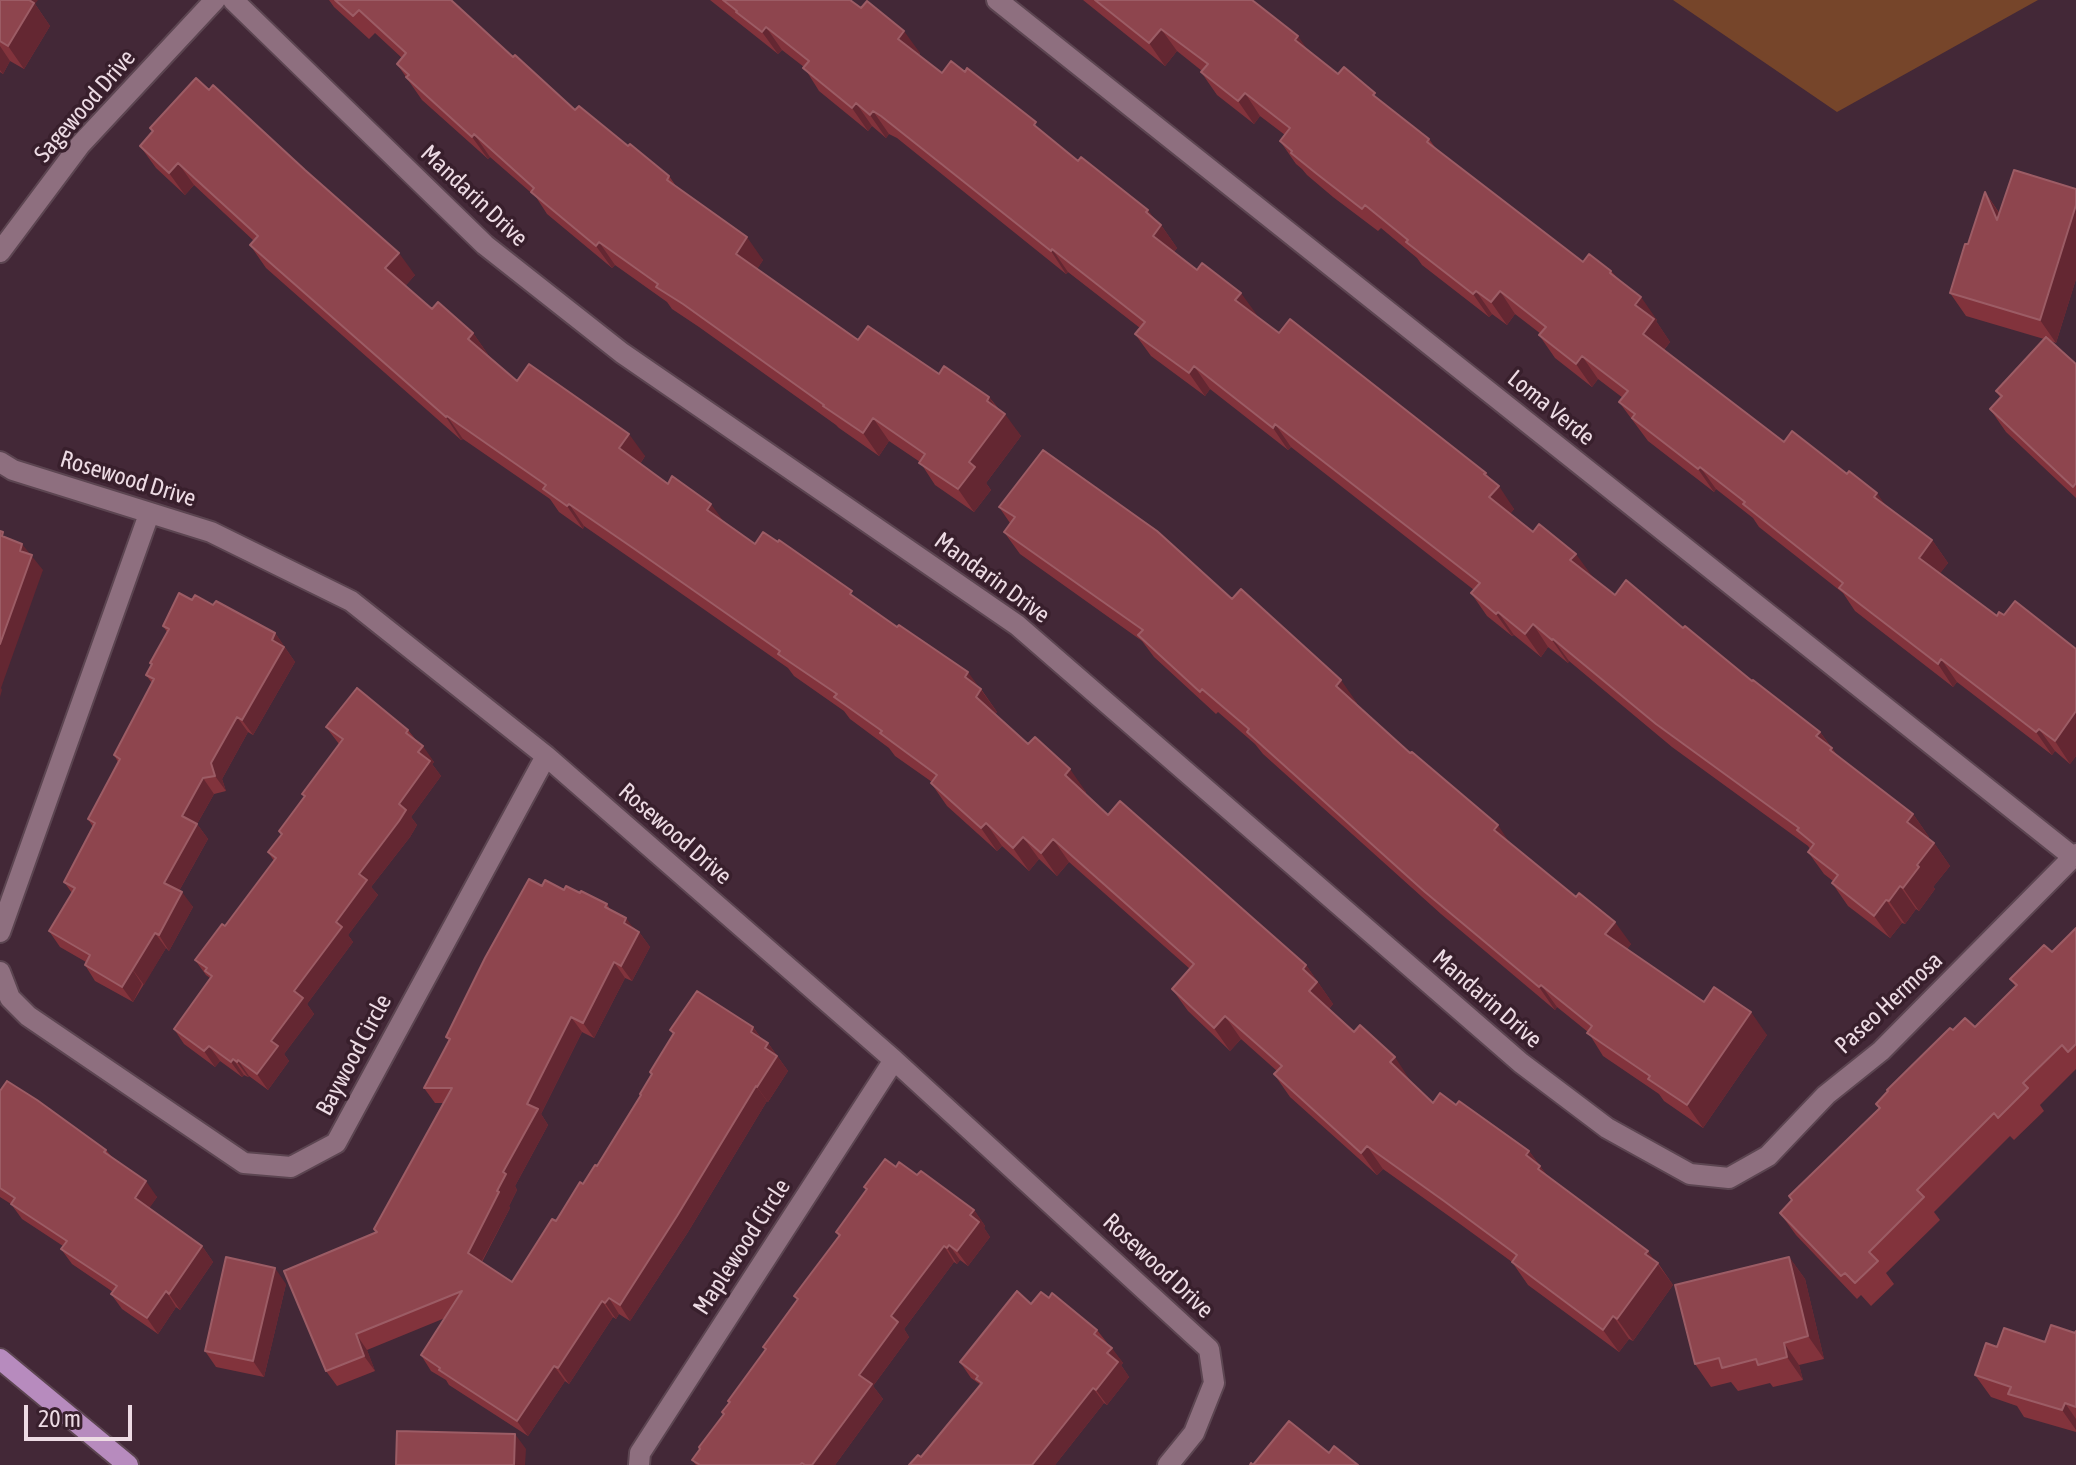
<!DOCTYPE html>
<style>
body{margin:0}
#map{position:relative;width:2076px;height:1465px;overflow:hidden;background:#432837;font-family:"Asap Condensed",sans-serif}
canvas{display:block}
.scale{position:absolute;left:24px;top:1405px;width:108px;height:36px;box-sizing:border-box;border:4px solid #eddbe4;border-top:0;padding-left:10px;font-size:24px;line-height:28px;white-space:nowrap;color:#eddbe4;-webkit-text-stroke:6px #381f2c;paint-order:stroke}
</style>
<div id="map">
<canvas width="2076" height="1465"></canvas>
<div class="scale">20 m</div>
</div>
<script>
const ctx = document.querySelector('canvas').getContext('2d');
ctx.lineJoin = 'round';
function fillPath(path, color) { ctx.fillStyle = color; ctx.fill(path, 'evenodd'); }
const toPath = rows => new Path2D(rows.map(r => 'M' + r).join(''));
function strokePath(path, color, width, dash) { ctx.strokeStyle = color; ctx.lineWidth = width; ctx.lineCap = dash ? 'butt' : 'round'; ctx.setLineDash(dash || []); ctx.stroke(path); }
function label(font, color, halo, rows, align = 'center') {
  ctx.font = font + ' "Asap Condensed",sans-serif'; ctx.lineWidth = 7; ctx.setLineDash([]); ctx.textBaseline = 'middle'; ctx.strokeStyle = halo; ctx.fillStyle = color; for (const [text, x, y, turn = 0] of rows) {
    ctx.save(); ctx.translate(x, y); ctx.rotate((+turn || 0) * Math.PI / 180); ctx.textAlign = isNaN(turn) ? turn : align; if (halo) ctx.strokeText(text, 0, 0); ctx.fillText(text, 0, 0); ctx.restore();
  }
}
fillPath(toPath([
 [1673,0,2038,0,1837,112]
]), '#76452a');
const minor = toPath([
 [233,0,485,245,622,353,1017,625,1521,1063,1607,1128,1690,1174,1729,1178,1768,1156,1826,1095,1881,1051,2076,854],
 [997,0,2073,857],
 [0,252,80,145,215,0],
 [0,462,13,470,211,532,351,601,546,756,894,1060,1209,1349,1214,1383,1194,1433,1168,1465],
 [0,932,149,514],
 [0,972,10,998,28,1016,244,1163,291,1167,336,1143,546,756],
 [639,1465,640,1453,894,1060]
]);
const major = toPath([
 [0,1359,128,1465]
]);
strokePath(minor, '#5c4551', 24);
strokePath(major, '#5c4551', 24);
strokePath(minor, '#8e6f7f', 20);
strokePath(major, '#b78bbe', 20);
fillPath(toPath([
 [0,0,35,4,50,26,24,69,10,61,3,74,0,72],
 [329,0,451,0,513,57,575,110,669,176,676,186,763,260,757,269,858,340,939,374,989,397,1021,436,986,483,991,490,974,512,935,485,920,462,889,441,879,456,839,428,836,425,699,327,672,309,667,302,615,265,612,268,547,214,536,197,490,157,488,159,422,100,397,64,402,58,375,33,369,39,334,7],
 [710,0,850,0,920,53,919,55,942,73,1042,132,1078,161,1148,210,1154,219,1161,225,1177,248,1174,252,1256,316,1279,333,1486,473,1514,509,1510,514,1615,595,1683,628,1820,732,1837,755,1913,814,1929,837,1928,838,1934,843,1950,866,1933,887,1935,889,1919,911,1916,909,1905,924,1902,923,1890,938,1848,906,1832,883,1833,881,1824,874,1808,852,1810,849,1808,846,1672,747,1569,661,1568,663,1548,647,1541,657,1514,635,1512,636,1487,616,1471,593,1474,590,1291,447,1288,450,1210,389,1205,396,1151,356,1135,334,1140,328,1068,272,1066,274,897,138,889,134,886,138,872,126,868,131,819,91,804,67,782,50,778,54],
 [1083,0,1252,0,1308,51,1338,74,1380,100,1429,139,1437,150,1583,262,1611,271,1657,320,1656,321,1670,342,1664,350,1784,442,1887,507,1932,540,1948,563,1940,573,1997,616,2004,615,2076,649,2076,756,2070,764,2055,751,2052,755,1957,682,1953,687,1855,611,1843,593,1759,527,1753,518,1716,489,1714,492,1648,441,1619,402,1623,398,1598,379,1592,387,1555,358,1539,335,1541,334,1515,314,1507,325,1492,314,1489,317,1422,265,1417,258,1381,228,1378,231,1333,197,1307,175,1302,169,1296,164,1280,141,1285,135,1260,116,1254,124,1217,95,1201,72,1202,71,1177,51,1165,66],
 [150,128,415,275,405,286,432,309,473,333,489,356,517,381,645,456,640,464,755,544,857,600,981,689,997,712,995,714,1028,744,1086,792,1085,794,1108,815,1306,965,1333,1004,1329,1009,1410,1080,1409,1081,1433,1103,1529,1151,1548,1177,1658,1263,1673,1285,1633,1341,1629,1339,1619,1352,1528,1285,1512,1262,1460,1224,1383,1169,1377,1175,1290,1097,1274,1074,1277,1071,1241,1039,1230,1051,1188,1011,1172,989,1190,969,1069,862,1057,876,1039,859,1029,871,1002,846,997,851,947,806,931,783,932,782,895,756,889,748,850,719,844,711,794,676,788,668,649,571,584,526,583,529,559,512,550,499,463,439,461,440,266,268,250,245,254,241,194,185,185,195,156,168,140,146,153,132],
 [2076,189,2076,279,2056,343,2051,341,2076,364,2076,498,2006,432,1990,409,2000,397,1996,391,2044,339,1966,316,1950,293,1968,244,1985,192,2000,214],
 [999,507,1232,599,1357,703,1356,704,1509,842,1631,944,1627,949,1704,1002,1767,1035,1703,1128,1664,1101,1659,1094,1603,1056,1588,1032,1557,1007,1555,1010,1441,914,1263,754,1255,744,1218,712,1216,714,1154,657,1142,641,1020,554,1004,532,1010,523],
 [192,600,213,605,275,633,295,662,253,735,248,732,222,779,226,791,214,794,197,824,208,839,179,891,193,907,169,951,166,948,133,1002,95,981,85,965,86,962,60,947,49,931,72,893,64,882,93,827,88,819,118,762,114,755,152,683,146,675,152,666,150,663,167,632,163,626],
 [326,727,408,730,434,762,432,764,441,776,411,817,417,825,410,837,371,887,378,895,348,935,353,942,307,1004,314,1014,284,1054,289,1061,268,1090,249,1076,248,1077,244,1075,242,1077,220,1061,215,1067,184,1044,174,1029,210,978,206,975,195,960,225,926,274,861,268,852,282,835,279,831,304,797,302,794,339,744],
 [542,886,580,893,607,904,610,909,639,932,650,947,632,981,625,978,594,1038,582,1032,541,1114,548,1125,515,1186,517,1190,509,1206,510,1208,482,1262,512,1282,583,1184,597,1166,641,1095,652,1075,650,1072,673,1034,670,1030,753,1027,761,1038,768,1043,788,1071,768,1102,767,1101,688,1232,630,1321,619,1314,616,1319,613,1317,569,1384,565,1381,528,1436,449,1385,446,1380,431,1371,421,1355,445,1318,367,1350,375,1371,337,1386,326,1371,376,1233,374,1229,443,1103,435,1103,424,1088,449,1041,446,1037],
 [2076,928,2076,1069,2040,1105,2044,1111,2014,1140,2010,1136,1934,1212,1940,1220,1886,1273,1894,1284,1871,1306,1861,1295,1857,1299,1796,1235,1780,1213,1792,1201,1789,1196,1880,1109,1876,1104,1953,1030,1975,1027,2016,987,2010,979,2052,952],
 [0,1091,106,1150,112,1157,157,1197,149,1208,202,1246,213,1262,180,1310,176,1307,158,1334,122,1309,111,1294,113,1292,72,1264,61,1249,63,1246,22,1219,11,1204,0,1197],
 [896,1167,917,1175,974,1210,985,1226,984,1228,990,1237,968,1266,960,1260,957,1264,954,1262,904,1329,909,1337,873,1386,883,1399,835,1465,696,1465,692,1460,724,1415,722,1412,765,1350,763,1347,797,1300,794,1296,839,1237,836,1232,866,1190,864,1187],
 [1789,1257,1805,1279,1824,1359,1799,1365,1803,1380,1773,1387,1770,1383,1738,1391,1731,1382,1711,1387,1695,1364],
 [286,1284,264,1377,216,1367,205,1351],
 [1049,1298,1097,1330,1123,1363,1121,1365,1129,1377,1107,1405,1104,1403,1055,1465,909,1465,921,1457,981,1385,971,1378,960,1362,1031,1304],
 [2076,1331,2076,1432,2024,1417,2017,1406,1991,1397,1975,1375,1997,1347,2045,1342,2075,1333]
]), '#82333c');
fillPath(toPath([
 [20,0,38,0,35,4,50,26,24,69,8,46],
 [766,27,782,50,778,54,762,32],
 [1161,29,1177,51,1165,66,1149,43],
 [904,31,920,53,914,61,898,39],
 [1298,36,1314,59,1295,40],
 [0,46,10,61,3,74,0,70],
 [1245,93,1260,116,1254,124,1238,101],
 [856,103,872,126,868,131,852,108],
 [873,111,889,134,886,138,870,115],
 [474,134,490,157,488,159,472,137],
 [178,163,194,185,185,195,169,173],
 [1985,192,2000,215,1997,220],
 [2076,205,2076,279,2056,343,2040,320],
 [1148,210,1160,227,1161,225,1177,248,1169,258,1153,236,1146,212],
 [747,237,763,260,752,277,736,254],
 [599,242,615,265,612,268,596,246],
 [1052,249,1068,272,1066,274,1051,251],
 [399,253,415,275,401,291,385,268],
 [1476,291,1492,314,1489,317,1473,294],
 [1500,291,1515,314,1507,325,1491,302],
 [1241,293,1257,315,1251,323,1235,300],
 [1641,297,1657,320,1656,321,1670,342,1658,357,1643,334,1635,305],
 [473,333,489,356,468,339],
 [1582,356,1598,379,1592,387,1576,364],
 [1194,366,1210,389,1205,396,1189,373],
 [989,397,1003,417,1005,414,1021,436,986,483,991,490,974,512,958,489,969,462,987,401],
 [447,416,463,439,461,440,446,417],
 [873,418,889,441,879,456,863,433],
 [1275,424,1291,447,1288,450,1273,428],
 [629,434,645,456,635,471,619,448],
 [1700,467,1716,489,1714,492,1698,469],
 [1486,473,1497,488,1499,486,1514,509,1505,520,1489,497,1484,474],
 [1877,493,1893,516,1874,497],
 [569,504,584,526,583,529,567,506],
 [711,504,727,526,707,510],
 [1932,540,1948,563,1935,580,1919,558],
 [22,544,43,570,1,688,2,690,0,697,0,644],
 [1576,554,1592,576,1586,583,1570,560],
 [1498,612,1514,635,1512,636,1496,614],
 [1533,624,1548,647,1541,657,1525,634],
 [275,633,295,662,253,735,242,720],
 [1553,639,1569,661,1568,663,1552,640],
 [1941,659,1957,682,1953,687,1938,664],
 [968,672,997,712,991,719,976,697,965,677],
 [1341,680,1357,703,1351,709,1336,686],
 [2076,711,2076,756,2070,764,2055,741],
 [237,717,248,732,222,779,226,791,215,776,211,763],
 [2039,729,2055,751,2052,755,2036,732],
 [1820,732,1848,771,1816,736],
 [423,746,434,762,432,764,441,776,411,817,417,825,410,837,371,887,378,895,348,935,353,942,307,1004,314,1014,284,1054,289,1061,268,1090,257,1074,271,1041,294,991,336,922,359,874,399,804,418,752],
 [1070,769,1086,792,1081,798,1065,775],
 [203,778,214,794,197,824,208,839,175,898,164,883,182,816],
 [1913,814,1929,837,1923,845,1907,822],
 [986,823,1002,846,997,851,981,828],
 [1498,825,1513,848,1494,830],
 [1023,837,1039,859,1029,871,1013,848],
 [1053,839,1069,862,1057,876,1041,853],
 [1934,843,1950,866,1933,887,1935,889,1919,911,1903,888,1917,865],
 [1900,886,1916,909,1905,924,1889,901],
 [182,892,193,907,169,951,159,935],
 [1886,900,1902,923,1890,938,1874,916],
 [626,918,637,933,624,923],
 [1615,922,1631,944,1621,957,1605,934],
 [639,932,650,947,632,981,621,966],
 [155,933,166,948,144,985,133,970],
 [614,962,625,978,594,1038,583,1023],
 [1306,965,1333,1004,1325,1013,1309,991,1303,969],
 [132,969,142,984,133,1002,122,987],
 [1541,985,1557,1007,1555,1010,1539,987],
 [1751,1012,1767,1035,1703,1128,1687,1105],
 [1225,1016,1241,1039,1230,1051,1214,1028],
 [571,1017,582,1032,541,1114,548,1125,515,1186,517,1190,509,1206,510,1208,478,1268,468,1253,497,1191,527,1104],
 [753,1027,764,1043,751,1032],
 [768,1043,788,1071,768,1102,757,1087,765,1048],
 [209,1046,220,1061,215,1067,204,1051],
 [1395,1057,1410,1080,1405,1085,1390,1062],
 [233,1059,244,1075,242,1077,231,1062],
 [238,1060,249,1076,248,1077,237,1062],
 [756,1086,767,1101,688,1232,630,1321,620,1305],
 [1367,1146,1383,1169,1377,1175,1361,1153],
 [1529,1151,1556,1188,1554,1192,1526,1155],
 [146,1181,157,1197,146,1213,135,1198],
 [974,1210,985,1226,984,1228,990,1237,968,1266,957,1251,970,1215],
 [949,1245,960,1260,957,1264,947,1248],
 [202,1246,213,1262,180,1310,169,1294],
 [944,1246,954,1262,904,1329,909,1337,873,1386,883,1399,835,1465,812,1465,891,1316],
 [1648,1251,1673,1285,1633,1341,1617,1319],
 [1789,1257,1805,1279,1824,1359,1808,1336],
 [275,1268,286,1284,264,1377,253,1361],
 [166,1291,176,1307,158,1334,147,1318],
 [609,1298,619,1314,616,1319,605,1303],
 [602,1301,613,1317,569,1384,558,1368],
 [1613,1316,1629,1339,1619,1352,1603,1330],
 [356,1334,367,1350,375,1371,364,1356],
 [1784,1343,1799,1365,1803,1380,1787,1357],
 [1112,1348,1123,1363,1121,1365,1129,1377,1107,1405,1096,1390,1107,1353],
 [554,1366,565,1381,528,1436,517,1421],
 [1093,1388,1104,1403,1055,1465,1032,1465],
 [2065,1403,2076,1419,2076,1430,2062,1410],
 [515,1434,526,1449,525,1465,514,1465]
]), '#642732');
const building = toPath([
 [0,0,29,0,34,3,8,46,0,41,0,0],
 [335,0,451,0,513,57,515,55,575,110,579,106,628,146,630,144,669,176,667,180,747,237,736,254,858,340,868,326,939,374,944,366,989,397,987,401,1005,414,969,462,975,467,958,489,919,463,925,454,873,418,863,433,823,406,824,405,683,304,656,287,658,284,599,242,596,246,531,192,534,188,474,134,472,137,406,77,409,75,397,64,406,53,359,10,353,16,335,0],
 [723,0,850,0,861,8,867,1,904,31,898,39,942,73,951,61,965,72,967,68,1036,122,1034,125,1078,161,1081,157,1148,210,1146,212,1161,225,1153,236,1197,270,1202,263,1241,293,1235,300,1279,333,1290,319,1486,473,1484,474,1499,486,1489,497,1533,532,1539,524,1576,554,1570,560,1615,595,1626,580,1683,628,1685,626,1752,681,1753,680,1820,732,1816,736,1832,748,1830,750,1913,814,1907,822,1934,843,1917,865,1919,867,1903,888,1900,886,1889,901,1886,900,1874,916,1832,883,1838,875,1808,852,1814,844,1797,830,1799,828,1656,724,1553,639,1552,640,1533,624,1525,634,1498,612,1496,614,1471,593,1480,583,1275,424,1273,428,1194,366,1189,373,1135,334,1145,322,1052,249,1051,251,881,116,873,111,870,115,856,103,852,108,803,68,809,61,766,27,762,32,736,12,737,11,723,0],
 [1095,0,1252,0,1298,36,1295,40,1338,74,1344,67,1375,93,1373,95,1429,139,1427,142,1583,262,1589,254,1611,271,1610,273,1641,297,1635,305,1654,319,1643,334,1784,442,1792,431,1847,474,1849,471,1877,493,1874,497,1932,540,1919,558,1997,616,1999,612,2004,615,2015,601,2076,649,2076,711,2055,741,2039,729,2036,732,1941,659,1938,664,1839,588,1843,583,1743,504,1745,502,1700,467,1698,469,1632,418,1635,414,1619,402,1628,391,1582,356,1576,364,1539,335,1546,327,1500,291,1491,302,1476,291,1473,294,1406,242,1408,240,1365,205,1362,209,1317,174,1291,153,1292,151,1280,141,1290,128,1245,93,1238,101,1201,72,1208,64,1161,29,1149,43,1095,0],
 [196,78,209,90,213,85,305,170,399,253,385,268,432,309,438,302,473,333,468,339,517,381,529,364,629,434,619,448,668,484,672,476,711,504,707,510,755,544,763,532,778,542,779,540,852,591,850,594,897,627,899,625,968,672,965,677,981,689,976,697,1028,744,1035,737,1070,769,1065,775,1108,815,1120,801,1306,965,1303,969,1317,982,1309,991,1354,1032,1360,1025,1395,1057,1390,1062,1433,1103,1440,1093,1456,1105,1459,1101,1529,1151,1526,1155,1540,1166,1538,1169,1648,1251,1645,1254,1658,1263,1617,1319,1613,1316,1603,1330,1512,1262,1517,1255,1444,1201,1367,1146,1361,1153,1274,1074,1282,1066,1225,1016,1214,1028,1172,989,1194,964,1053,839,1041,853,1023,837,1013,848,986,823,981,828,931,783,937,775,880,733,882,731,834,697,837,694,778,654,780,651,633,548,569,504,567,506,543,489,546,485,447,416,446,417,250,245,258,236,178,163,169,173,140,146,153,131,150,128,196,78],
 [2014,170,2076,189,2076,205,2040,320,1950,293,1965,244,1968,244,1985,192,1997,220,2014,170],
 [2046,337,2076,364,2076,483,2073,487,1990,409,2002,396,1996,391,2046,337],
 [1043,450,1157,531,1232,599,1241,589,1341,680,1336,686,1410,753,1412,752,1498,825,1494,830,1576,897,1579,893,1615,922,1605,934,1704,1002,1714,987,1751,1012,1687,1105,1648,1079,1650,1076,1587,1033,1592,1026,1541,985,1539,987,1425,892,1247,732,1249,729,1202,689,1200,692,1138,635,1143,630,1004,532,1015,517,999,507,1043,450],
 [0,531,3,532,2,536,22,544,20,551,32,555,0,644,0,531],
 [179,593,192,600,195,595,213,605,216,601,275,633,272,640,284,647,242,720,237,717,211,763,215,776,203,778,182,816,197,824,164,883,182,892,159,935,155,933,122,987,85,965,90,955,49,931,75,888,64,882,95,823,88,819,120,759,114,755,154,679,146,675,152,664,150,663,169,629,163,626,179,593],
 [357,688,408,730,406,733,423,746,418,752,430,761,399,804,406,810,399,821,359,874,367,880,336,922,342,927,294,991,303,998,271,1041,278,1046,257,1074,238,1060,237,1062,233,1059,231,1062,209,1046,204,1051,174,1029,212,976,205,971,207,968,195,960,222,924,225,926,276,858,268,852,282,834,279,831,305,796,302,794,343,739,326,727,357,688],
 [529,879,542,886,545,880,564,890,566,886,580,893,581,891,607,904,605,907,626,918,624,923,639,932,621,966,614,962,583,1023,571,1017,527,1104,538,1109,503,1172,506,1174,497,1191,499,1192,468,1253,512,1282,552,1219,556,1221,580,1182,583,1184,595,1165,597,1166,641,1095,640,1094,652,1074,650,1072,674,1033,670,1030,697,991,753,1027,751,1032,768,1043,765,1048,777,1056,757,1087,756,1086,677,1216,620,1305,609,1298,605,1303,602,1301,558,1368,554,1366,517,1421,439,1370,440,1368,421,1355,462,1291,356,1334,364,1356,326,1371,284,1271,377,1232,374,1229,452,1088,424,1088,450,1039,446,1037,485,958,529,879],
 [2076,928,2076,1044,2068,1052,2062,1045,2023,1083,2028,1088,1998,1118,1994,1113,1917,1190,1924,1197,1869,1252,1878,1261,1855,1283,1845,1273,1841,1276,1780,1213,1792,1200,1789,1196,1880,1108,1876,1104,1888,1091,1887,1090,1950,1028,1953,1030,1965,1018,1975,1027,2017,985,2010,979,2044,945,2052,952,2076,928],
 [7,1081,37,1100,106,1150,104,1152,146,1181,135,1198,202,1246,169,1294,166,1291,147,1318,111,1294,117,1286,61,1249,67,1241,11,1204,15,1198,0,1188,0,1091,7,1081],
 [885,1159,896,1167,899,1162,917,1175,921,1171,974,1210,970,1215,979,1222,957,1251,949,1245,947,1248,944,1246,891,1316,898,1322,859,1375,872,1384,812,1465,805,1465,802,1463,800,1465,700,1465,692,1460,700,1449,699,1447,724,1414,722,1412,730,1402,728,1401,766,1349,763,1347,798,1299,794,1296,840,1235,836,1232,867,1189,864,1187,885,1159],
 [226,1257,275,1268,253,1361,205,1351,226,1257],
 [1789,1257,1808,1336,1784,1343,1787,1357,1758,1365,1756,1359,1722,1368,1719,1358,1695,1364,1675,1285,1789,1257],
 [1017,1291,1031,1304,1041,1292,1049,1298,1052,1293,1097,1330,1094,1334,1112,1348,1107,1353,1118,1362,1096,1390,1093,1388,1032,1465,909,1465,918,1455,921,1457,982,1383,976,1379,978,1376,960,1362,1017,1291],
 [2051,1325,2075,1333,2076,1331,2076,1407,2065,1403,2062,1410,2008,1394,2011,1387,1975,1375,1986,1343,1997,1347,2004,1328,2045,1342,2051,1325],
 [1289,1421,1329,1453,1334,1446,1358,1465,1250,1465,1251,1463,1253,1465,1289,1421],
 [397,1431,515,1434,514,1465,396,1465,397,1431]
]);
fillPath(building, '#8e454e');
strokePath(building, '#9c5c65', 2);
label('24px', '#eddbe4', '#381f2c', [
 ["Sagewood Drive",85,106,-49],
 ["Mandarin Drive",474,196,43],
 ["Loma Verde",1551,408,39],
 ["Rosewood Drive",128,479,17],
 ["Mandarin Drive",992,578,36],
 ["Rosewood Drive",675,834,41],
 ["Mandarin Drive",1487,999,41],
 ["Paseo Hermosa",1889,1003,-43],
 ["Baywood Circle",354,1055,-62],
 ["Maplewood Circle",742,1247,-57],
 ["Rosewood Drive",1158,1266,43]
]);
</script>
